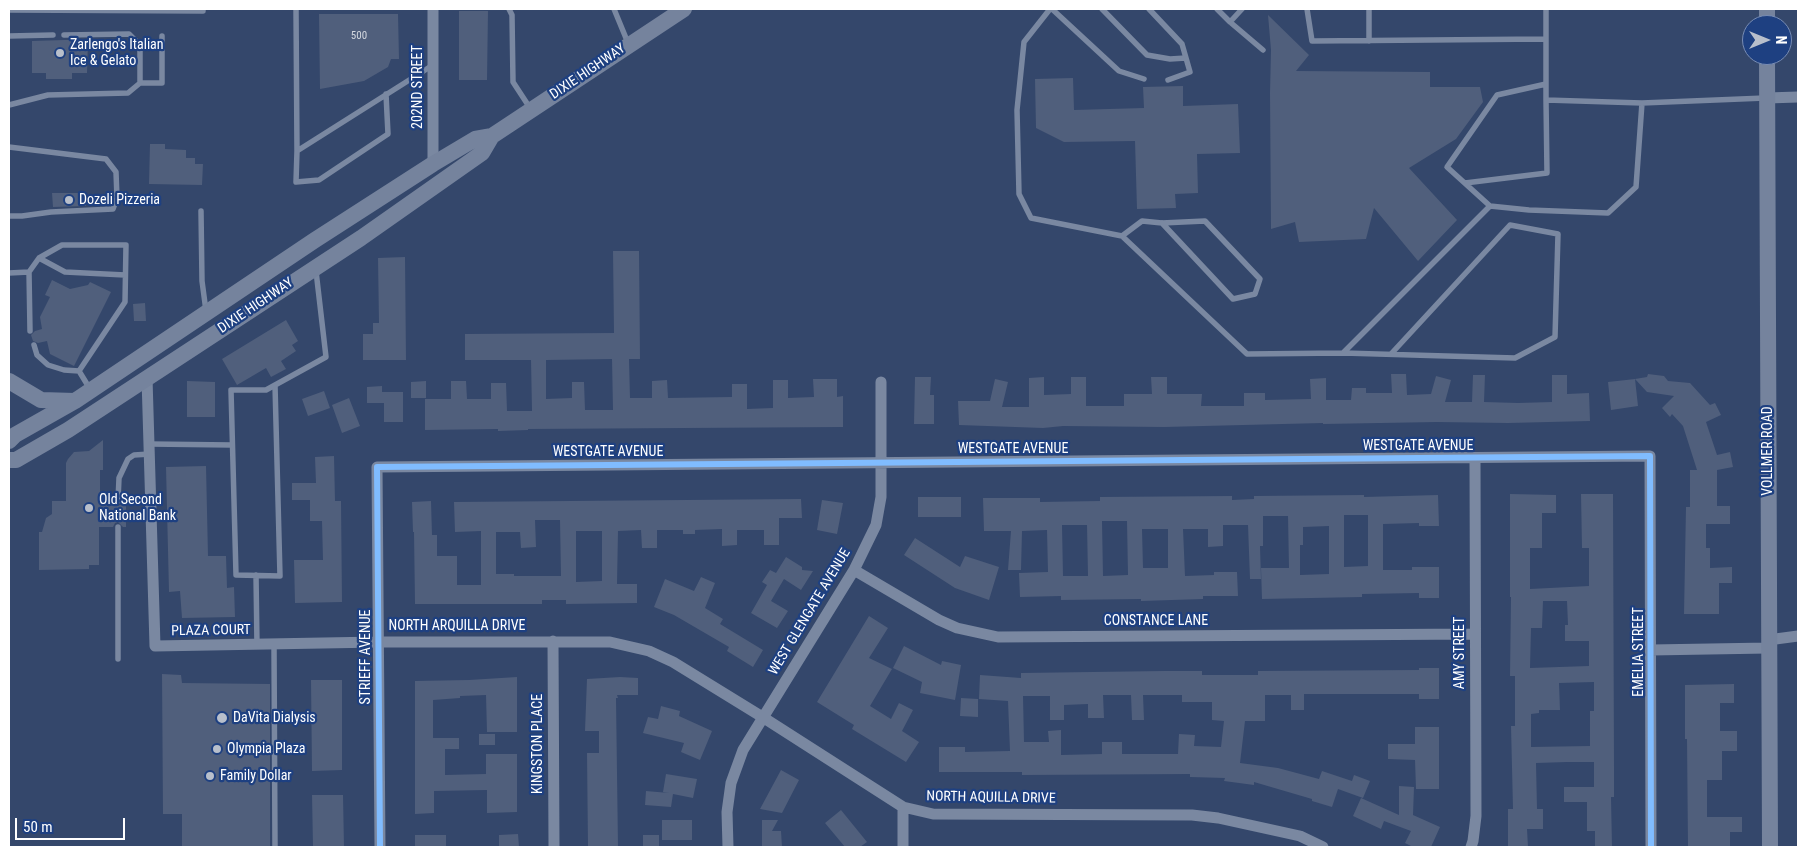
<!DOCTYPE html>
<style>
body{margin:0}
#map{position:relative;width:1807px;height:856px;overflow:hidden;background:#34476b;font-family:"Roboto Condensed",sans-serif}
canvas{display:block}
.frame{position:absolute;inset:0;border:10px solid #fff;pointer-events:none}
.north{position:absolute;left:1742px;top:15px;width:50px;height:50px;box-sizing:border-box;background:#1e4081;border:1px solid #788cb3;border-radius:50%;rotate:90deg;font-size:14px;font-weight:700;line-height:20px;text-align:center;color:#fff}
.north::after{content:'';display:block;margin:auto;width:18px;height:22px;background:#b8bfcb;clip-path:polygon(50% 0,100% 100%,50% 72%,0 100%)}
.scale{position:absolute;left:15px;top:818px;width:110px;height:22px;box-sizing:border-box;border:2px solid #fff;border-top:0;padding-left:6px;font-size:15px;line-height:18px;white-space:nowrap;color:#fff;-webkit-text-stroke:4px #1e4081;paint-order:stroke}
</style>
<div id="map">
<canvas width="1807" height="856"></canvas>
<div class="frame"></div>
<div class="north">N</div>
<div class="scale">50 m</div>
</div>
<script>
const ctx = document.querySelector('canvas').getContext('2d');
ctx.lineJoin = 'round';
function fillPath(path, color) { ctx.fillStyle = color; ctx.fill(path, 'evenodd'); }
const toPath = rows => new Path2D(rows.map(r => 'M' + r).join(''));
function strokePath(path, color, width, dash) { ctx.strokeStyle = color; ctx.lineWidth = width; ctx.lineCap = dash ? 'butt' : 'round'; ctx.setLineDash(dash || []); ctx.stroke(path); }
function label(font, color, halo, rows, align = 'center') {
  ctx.font = font + ' "Roboto Condensed",sans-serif'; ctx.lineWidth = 4.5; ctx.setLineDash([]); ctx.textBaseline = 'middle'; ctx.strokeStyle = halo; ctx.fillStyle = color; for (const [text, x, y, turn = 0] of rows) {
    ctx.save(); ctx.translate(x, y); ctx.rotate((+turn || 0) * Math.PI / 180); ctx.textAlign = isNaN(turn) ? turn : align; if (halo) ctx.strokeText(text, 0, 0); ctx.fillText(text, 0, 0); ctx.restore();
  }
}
fillPath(toPath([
 [459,11,488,11,487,80,459,80],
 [319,14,398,14,399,59,391,59,388,67,364,81,320,89],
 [1268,15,1309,55,1296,71,1430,72,1430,87,1480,87,1483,102,1456,139,1409,168,1457,220,1418,261,1374,208,1366,239,1299,242,1295,222,1271,229,1270,93,1271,50],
 [64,40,88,40,87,73,72,73,72,79,46,79,46,73,32,73,32,41],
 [1073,78,1074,110,1144,108,1143,87,1183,86,1183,106,1238,104,1240,153,1197,154,1198,193,1175,194,1176,208,1137,209,1135,141,1064,142,1036,128,1035,79],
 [150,144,165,144,165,149,186,150,186,158,195,158,195,164,203,164,202,185,149,184],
 [52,193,86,193,86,206,53,207],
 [613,251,639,251,640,359,629,359,630,398,652,398,652,381,667,380,668,398,732,397,732,384,747,384,747,409,773,408,773,380,788,380,788,398,814,397,813,379,837,379,837,397,843,396,843,427,528,429,528,430,498,431,498,429,425,430,425,399,451,399,451,381,466,381,467,399,491,399,491,383,506,383,507,411,532,411,531,360,465,360,465,334,614,333],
 [612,359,613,410,585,410,584,382,572,382,572,398,546,399,546,360],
 [405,257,406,360,363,360,363,334,373,334,373,323,379,323,378,258],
 [52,280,70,289,88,285,90,282,111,292,74,366,50,354,47,341,38,343,33,341,31,335,35,331,42,329,40,317,50,297,45,295],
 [145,303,146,321,134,321,133,304],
 [286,320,298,341,292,345,296,351,281,361,286,369,271,377,266,368,237,385,222,359],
 [1391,374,1406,374,1407,395,1431,394,1436,376,1451,380,1445,402,1472,402,1473,375,1485,375,1484,402,1518,403,1552,402,1552,375,1567,375,1567,394,1589,393,1590,421,1508,423,1437,422,1323,424,1323,423,1164,427,1063,426,1043,428,959,425,958,401,990,401,995,379,1008,382,1002,407,1029,407,1029,378,1044,377,1044,395,1071,394,1071,377,1086,377,1086,406,1124,406,1124,394,1152,394,1151,377,1167,377,1167,394,1202,394,1201,406,1244,406,1244,393,1265,393,1265,400,1311,399,1310,379,1326,378,1326,400,1351,400,1352,388,1366,388,1366,393,1392,393],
 [1648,374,1664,376,1668,381,1690,383,1710,405,1715,403,1721,415,1706,422,1717,455,1730,452,1733,467,1717,470,1717,506,1730,506,1730,524,1706,524,1706,548,1710,548,1710,568,1732,567,1732,583,1719,583,1719,614,1684,614,1686,507,1690,507,1690,470,1697,470,1683,426,1672,414,1670,417,1662,408,1674,396,1647,392,1635,379,1647,377],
 [915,377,931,377,930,395,934,395,934,424,914,424],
 [1635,379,1638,406,1611,410,1608,382],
 [187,381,215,382,215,417,187,417],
 [426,381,426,398,411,398,411,382],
 [382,386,382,392,403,392,403,422,384,422,384,403,367,403,367,387],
 [324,391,330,408,308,416,302,399],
 [349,398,360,426,342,433,332,405],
 [103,440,103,470,100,470,100,501,113,501,115,505,118,506,122,504,123,501,126,501,126,527,123,527,118,522,115,523,113,527,99,527,99,565,89,565,89,569,39,570,39,532,42,532,46,518,52,514,52,501,66,501,66,463,68,459,74,452,89,451],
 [334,456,335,501,341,501,342,602,295,603,294,560,323,560,322,521,310,521,310,500,292,500,292,483,316,483,315,457],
 [206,466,208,556,226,556,227,588,234,587,235,617,182,618,180,591,169,592,166,467],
 [1510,494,1556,495,1556,513,1542,513,1542,548,1530,548,1530,589,1589,586,1589,548,1582,548,1581,494,1613,494,1614,766,1614,797,1611,797,1612,847,1595,847,1595,831,1587,831,1587,802,1564,802,1564,787,1594,787,1594,762,1567,762,1536,763,1537,809,1543,809,1543,829,1527,829,1528,847,1508,847,1508,809,1513,809,1511,726,1515,726,1515,676,1510,676,1511,597,1510,597],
 [1543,601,1567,601,1568,625,1565,625,1565,641,1589,641,1589,666,1530,668,1531,628,1542,628],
 [1594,682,1594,711,1590,711,1590,746,1531,747,1531,714,1539,713,1539,710,1560,710,1559,683],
 [1364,495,1364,497,1438,495,1439,526,1419,526,1419,523,1383,524,1383,570,1412,570,1412,567,1439,567,1439,598,1419,598,1419,593,1362,594,1362,597,1262,599,1261,568,1289,568,1288,516,1263,516,1263,546,1260,546,1261,579,1250,579,1248,525,1223,525,1223,546,1208,547,1208,529,1183,529,1185,576,1214,575,1214,572,1237,572,1238,596,1203,596,1203,599,1141,601,1141,599,1061,600,1061,596,1020,597,1019,573,1048,572,1047,530,1022,531,1021,570,1008,570,1011,531,984,531,983,498,1040,498,1040,502,1100,501,1100,497,1232,496,1232,500,1254,499,1254,496],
 [1344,515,1368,515,1368,566,1344,567],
 [1102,521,1127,521,1128,575,1103,576],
 [1062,525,1087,525,1088,576,1063,576],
 [1329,526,1329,574,1300,575,1300,545,1303,545,1303,527],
 [1142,529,1168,529,1168,568,1143,568],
 [918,497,961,497,961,517,918,517],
 [801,499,802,518,779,518,779,545,764,545,764,530,737,530,737,545,722,546,722,529,695,530,695,534,683,534,683,530,657,530,657,548,642,548,641,530,618,531,617,584,637,584,637,603,566,604,566,600,542,600,542,604,415,604,414,532,413,532,412,502,431,501,432,535,437,535,437,556,457,556,457,585,481,585,481,531,455,532,454,502],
 [535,520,560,520,561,576,514,576,514,574,496,574,496,532,520,532,521,548,536,547],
 [576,531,602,531,602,581,576,582],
 [822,500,843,503,837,534,817,530],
 [915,538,960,567,965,556,999,567,989,600,955,588,904,555],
 [786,557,802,567,802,570,813,571,801,590,784,579,771,601,788,611,777,628,751,613,767,585,762,582,770,570,776,573],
 [701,577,715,583,705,608,723,619,720,624,763,650,753,667,727,651,729,647,674,615,654,607,665,579,694,591],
 [869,616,888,628,869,658,892,669,870,706,891,719,899,703,913,710,902,731,919,742,906,762,852,729,854,725,817,702],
 [904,646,941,665,942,661,961,665,955,700,920,693,922,682,893,668],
 [1419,668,1439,668,1439,699,1419,699,1419,694,1304,694,1304,710,1291,710,1291,695,1265,695,1265,721,1245,721,1240,763,1278,768,1319,779,1322,771,1352,781,1354,775,1370,781,1363,798,1338,789,1332,807,1312,801,1312,799,1254,782,1254,785,1224,781,1225,778,1190,777,1190,774,1022,775,1022,772,939,772,939,747,965,747,965,752,1010,751,1008,701,979,699,980,675,1021,678,1021,673,1164,671,1202,671,1202,675,1258,675,1258,671,1419,670],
 [1103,695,1131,695,1132,720,1144,720,1143,695,1182,695,1182,702,1212,702,1212,720,1224,721,1221,747,1194,746,1195,735,1179,734,1178,754,1122,754,1122,742,1102,742,1102,754,1061,755,1061,730,1048,731,1049,742,1024,742,1023,696,1050,696,1050,720,1064,720,1064,705,1088,704,1088,718,1104,718],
 [162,674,181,675,182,683,270,684,270,847,182,847,182,814,163,814],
 [517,677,517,732,487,732,486,695,460,696,460,698,433,700,433,738,459,738,459,749,445,749,445,775,486,774,486,754,517,754,517,812,487,813,487,790,434,791,434,813,415,814,415,681,469,680],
 [620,677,638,678,638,695,617,695,618,698,616,698,618,847,588,847,587,753,599,753,599,731,585,731,587,679],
 [311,680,342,680,342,770,312,771],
 [1734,684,1734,703,1720,703,1720,731,1737,731,1737,751,1722,751,1722,780,1707,780,1707,817,1742,817,1742,832,1730,832,1730,847,1688,847,1687,739,1685,739,1685,685],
 [961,698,978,699,978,717,960,716],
 [661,706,680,711,679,716,712,731,700,760,681,752,684,743,643,733,648,717,658,719],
 [1415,727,1439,727,1439,789,1416,789,1415,760,1388,759,1388,744,1415,744],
 [479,734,495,734,495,745,479,745],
 [781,770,799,780,782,813,760,809],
 [666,774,697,779,693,798,673,794,671,807,645,805,646,791,669,793,663,792],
 [1399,786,1414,787,1413,815,1440,827,1431,847,1413,847,1405,843,1411,831,1384,821,1381,829,1353,816,1361,798,1399,815],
 [312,795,343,795,344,847,313,847],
 [841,810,867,842,860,847,845,847,825,823],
 [662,820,692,820,692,840,662,840],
 [762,820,778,820,772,831,781,831,782,847,762,847],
 [518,834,519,847,499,847,499,835],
 [415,835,446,835,446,847,415,847],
 [643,835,659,835,659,847,643,847]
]), '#505f7c');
strokePath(toPath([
 [296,9,297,151,433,65],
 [509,9,512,15,513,82,530,108],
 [614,9,628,43],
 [1050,9,1024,42,1017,110,1019,194,1031,218,1122,236,1247,354,1343,353,1490,206,1529,210,1608,213,1636,187,1642,103,1765,98],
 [1052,9,1119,71,1144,79],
 [1102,9,1147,55,1170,59,1186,58],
 [1149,9,1182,44,1190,72,1168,80],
 [1217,9,1230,22,1263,50],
 [1307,9,1312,41,1546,39],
 [1546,9,1546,100,1642,103],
 [9,10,203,11,203,9],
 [1230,22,1242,9],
 [64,35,129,34,140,45,140,83],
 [9,36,53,35],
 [1369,41,1369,9],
 [9,105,48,95,128,93,140,83,162,83,162,36],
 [9,147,106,159,116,172,117,198,113,209,51,212,22,216,9,216],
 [297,151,296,182,319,180,388,134,386,94],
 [1465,183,1547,173,1546,100],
 [1490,206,1447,167,1497,95,1546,84],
 [201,211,202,281,206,311],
 [1122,236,1142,221,1162,223,1205,221,1260,279,1255,294,1233,299,1162,223],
 [39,258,65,272,125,275],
 [9,273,29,272],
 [30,331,29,272,39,258,62,245,126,245,125,302,79,371,90,389],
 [34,345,37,355,48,365,64,370,79,371],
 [1343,353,1515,358,1555,337,1558,234,1510,225,1391,354],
 [275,385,280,576,236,575,231,390,266,390,326,357,316,271],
 [149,444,232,445],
 [118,501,119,478,128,459,134,455,150,454],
 [118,527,118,659],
 [256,575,257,645],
 [274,645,275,847]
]), '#7a88a1', 5.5);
strokePath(toPath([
 [433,9,433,164],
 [1767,98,1798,97],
 [147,378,155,646,379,642,610,642,649,651,673,662,764,718,903,807,933,814,1192,815,1218,818,1300,836,1323,847],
 [854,570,939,620,957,628,998,637,1475,634],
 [1768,640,1798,636],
 [553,641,554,847],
 [1651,650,1768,648],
 [380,847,377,467,1650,456,1651,847],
 [728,847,727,812,731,783,743,750,854,570,876,525,881,497,881,382],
 [903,847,903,807],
 [1471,847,1473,841,1476,816,1475,458]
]), '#7a88a1', 11);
strokePath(toPath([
 [1767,9,1767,25],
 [1767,55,1770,847],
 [9,381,41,400,75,401],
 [9,441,15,435,75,401,315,240,433,164,475,139,492,136,684,9],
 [9,460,16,460,68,430,361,238,482,153,492,136]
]), '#75839d', 16);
strokePath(toPath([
 [380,847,377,467,1650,456,1651,847]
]), '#80bcff', 6);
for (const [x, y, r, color] of [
 [60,53,5,"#b8bfcb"],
 [69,200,5,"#b8bfcb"],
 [89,508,5,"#b8bfcb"],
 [222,718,6,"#b8bfcb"],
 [217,749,5,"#b8bfcb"],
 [210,776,5,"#b8bfcb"]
]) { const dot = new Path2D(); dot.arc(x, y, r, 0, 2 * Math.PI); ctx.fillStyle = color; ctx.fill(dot); strokePath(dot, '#1e4081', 2); }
label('11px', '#d3d7de', null, [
 ["500",359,36]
]);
label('14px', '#fff', '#1e4081', [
 ["Zarlengo's Italian",70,45],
 ["Ice & Gelato",70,61],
 ["Dozeli Pizzeria",79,200],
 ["Old Second",99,500],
 ["National Bank",99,516],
 ["DaVita Dialysis",233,718],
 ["Olympia Plaza",227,749],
 ["Family Dollar",220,776]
], 'left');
label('14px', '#fff', '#1e4081', [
 ["DIXIE HIGHWAY",588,72,-34],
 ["202ND STREET",418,87,-90],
 ["DIXIE HIGHWAY",256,306,-34],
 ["WESTGATE AVENUE",1418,446],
 ["WESTGATE AVENUE",1013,449],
 ["VOLLMER ROAD",1768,451,-90],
 ["WESTGATE AVENUE",608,452],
 ["WEST GLENGATE AVENUE",810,612,-59],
 ["CONSTANCE LANE",1156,621],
 ["NORTH ARQUILLA DRIVE",457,626],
 ["PLAZA COURT",211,631,-1],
 ["EMELIA STREET",1639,652,-90],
 ["AMY STREET",1460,653,-90],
 ["STRIEFF AVENUE",366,657,-90],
 ["KINGSTON PLACE",538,744,-90],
 ["NORTH AQUILLA DRIVE",991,798,1]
]);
</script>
